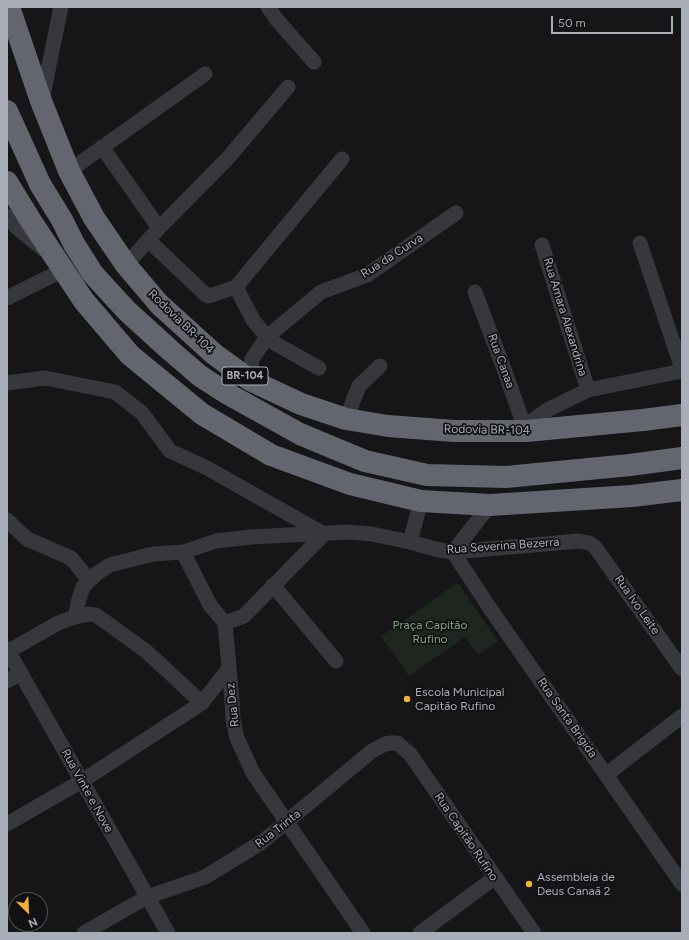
<!DOCTYPE html>
<meta charset="utf-8">
<style>
body{margin:0}
#map{position:relative;width:689px;height:940px;overflow:hidden;background:#161618;font-family:Figtree,sans-serif}
canvas{display:block}
.frame{position:absolute;inset:0;border:8px solid #a8adb8;pointer-events:none}
.north{position:absolute;left:8px;top:892px;width:40px;height:40px;box-sizing:border-box;background:#111113;border:1px solid #4d4f55;border-radius:50%;rotate:156deg;font-size:11px;font-weight:700;line-height:16px;text-align:center;color:#a8adb8}
.north::after{content:'';display:block;margin:auto;width:14px;height:18px;background:#f2b134;clip-path:polygon(50% 0,100% 100%,50% 72%,0 100%)}
.scale{position:absolute;left:551px;top:16px;width:122px;height:18px;box-sizing:border-box;border:2px solid #a8adb8;border-top:0;padding-left:5px;font-size:12px;line-height:14px;white-space:nowrap;color:#a8adb8;-webkit-text-stroke:3px #111113;paint-order:stroke}
</style>
<div id="map">
<canvas width="689" height="940"></canvas>
<div class="frame"></div>
<div class="north">N</div>
<div class="scale">50 m</div>
</div>
<script>
const ctx = document.querySelector('canvas').getContext('2d');
ctx.lineJoin = 'round';
function fillPath(path, color) { ctx.fillStyle = color; ctx.fill(path, 'evenodd'); }
const toPath = rows => new Path2D(rows.map(r => 'M' + r).join(''));
function strokePath(path, color, width, dash) { ctx.strokeStyle = color; ctx.lineWidth = width; ctx.lineCap = dash ? 'butt' : 'round'; ctx.setLineDash(dash || []); ctx.stroke(path); }
function label(font, color, halo, rows, align = 'center') {
  ctx.font = font + ' Figtree,sans-serif'; ctx.lineWidth = 3.5; ctx.setLineDash([]); ctx.textBaseline = 'middle'; ctx.strokeStyle = halo; ctx.fillStyle = color; for (const [text, x, y, turn = 0] of rows) {
    ctx.save(); ctx.translate(x, y); ctx.rotate((+turn || 0) * Math.PI / 180); ctx.textAlign = isNaN(turn) ? turn : align; if (halo) ctx.strokeText(text, 0, 0); ctx.fillText(text, 0, 0); ctx.restore();
  }
}
fillPath(toPath([
 [458,583,498,641,478,655,465,637,409,676,381,636]
]), '#1e261f');
strokePath(toPath([
 [268,7,277,20,314,62],
 [42,100,61,7],
 [102,147,159,228],
 [69,171,205,74],
 [7,216,17,228,43,249],
 [148,240,205,294,208,296,212,295,236,287,253,320,267,337,276,344,319,368],
 [640,243,682,369],
 [542,245,588,390],
 [126,265,159,228,228,158,288,87],
 [236,287,342,159],
 [475,292,504,369,526,431],
 [7,298,63,270],
 [250,380,252,359,267,337,321,292,367,275,456,213],
 [7,383,45,378,115,392,142,413,170,451,207,468,324,534],
 [346,419,359,386,380,366],
 [526,431,532,421,549,409,588,390,682,371],
 [490,505,453,552,489,607,682,884],
 [7,520,27,539,71,558,89,580],
 [324,534,244,616,225,623,232,701,233,720,237,738,253,773,363,933],
 [410,542,421,501],
 [183,552,210,605,225,623],
 [273,585,336,661],
 [75,617,79,599,83,587,96,574,110,565,153,554,183,552,216,541,251,537,348,532,372,534,410,542,435,549,453,552,579,541,589,543,595,547,682,669],
 [7,649,168,933],
 [9,651,58,623,75,617,89,614,96,615,146,651,202,703],
 [7,681,21,673],
 [607,774,682,716],
 [7,824,82,781,202,703,229,668],
 [84,933,147,897,205,877,262,842,372,751,385,744,391,743,397,743,410,754,534,933],
 [420,933,494,878]
]), '#37383d', 15);
strokePath(toPath([
 [9,7,41,101,69,171,94,218,126,265,159,304,214,354,250,380,301,404,346,419,388,426,454,431,526,431,643,420,682,415],
 [7,111,40,184,62,220,74,244,93,274,127,311,171,351,200,376,228,394,300,434,365,461,427,475,506,477,630,465,682,458],
 [7,182,31,221,84,301,130,355,202,414,271,455,350,484,421,501,490,505,632,496,682,490]
]), '#63666e', 22);
for (const [x, y, r, color] of [
 [407,699,4,"#f2b134"],
 [529,884,4,"#f2b134"]
]) { const dot = new Path2D(); dot.arc(x, y, r, 0, 2 * Math.PI); ctx.fillStyle = color; ctx.fill(dot); strokePath(dot, '#111113', 1.5); }
for (const [x, y, w] of [
 [245,376,46]
]) { const box = new Path2D(); box.roundRect(x - w / 2, y - 9, w, 18, 3); ctx.fillStyle = '#111113'; ctx.fill(box); strokePath(box, '#a8adb8', 1); }
label('bold 11px', '#a8adb8', null, [
 ["BR-104",245,376]
]);
label('12px', '#a8adb8', '#111113', [
 ["Rua da Curva",392,256,-33],
 ["Rua Amara Alexandrina",565,317,73],
 ["Rodovia BR-104",181,322,44],
 ["Rua Canaa",501,361,70],
 ["Rodovia BR-104",487,430,1],
 ["Rua Severina Bezerra",503,546,-4],
 ["Rua Ivo Leite",637,605,55],
 ["Rua Dez",233,705,-96],
 ["Rua Santa Brigida",567,718,55],
 ["Rua Vinte e Nove",87,791,61],
 ["Rua Trinta",278,829,-38],
 ["Rua Capitão Rufino",466,837,56]
]);
label('12px', '#7fa381', '#111113', [
 ["Praça Capitão",430,625],
 ["Rufino",430,639]
]);
label('12px', '#a8adb8', '#111113', [
 ["Escola Municipal",415,692],
 ["Capitão Rufino",415,706],
 ["Assembleia de",537,877],
 ["Deus Canaã 2",537,891]
], 'left');
</script>
